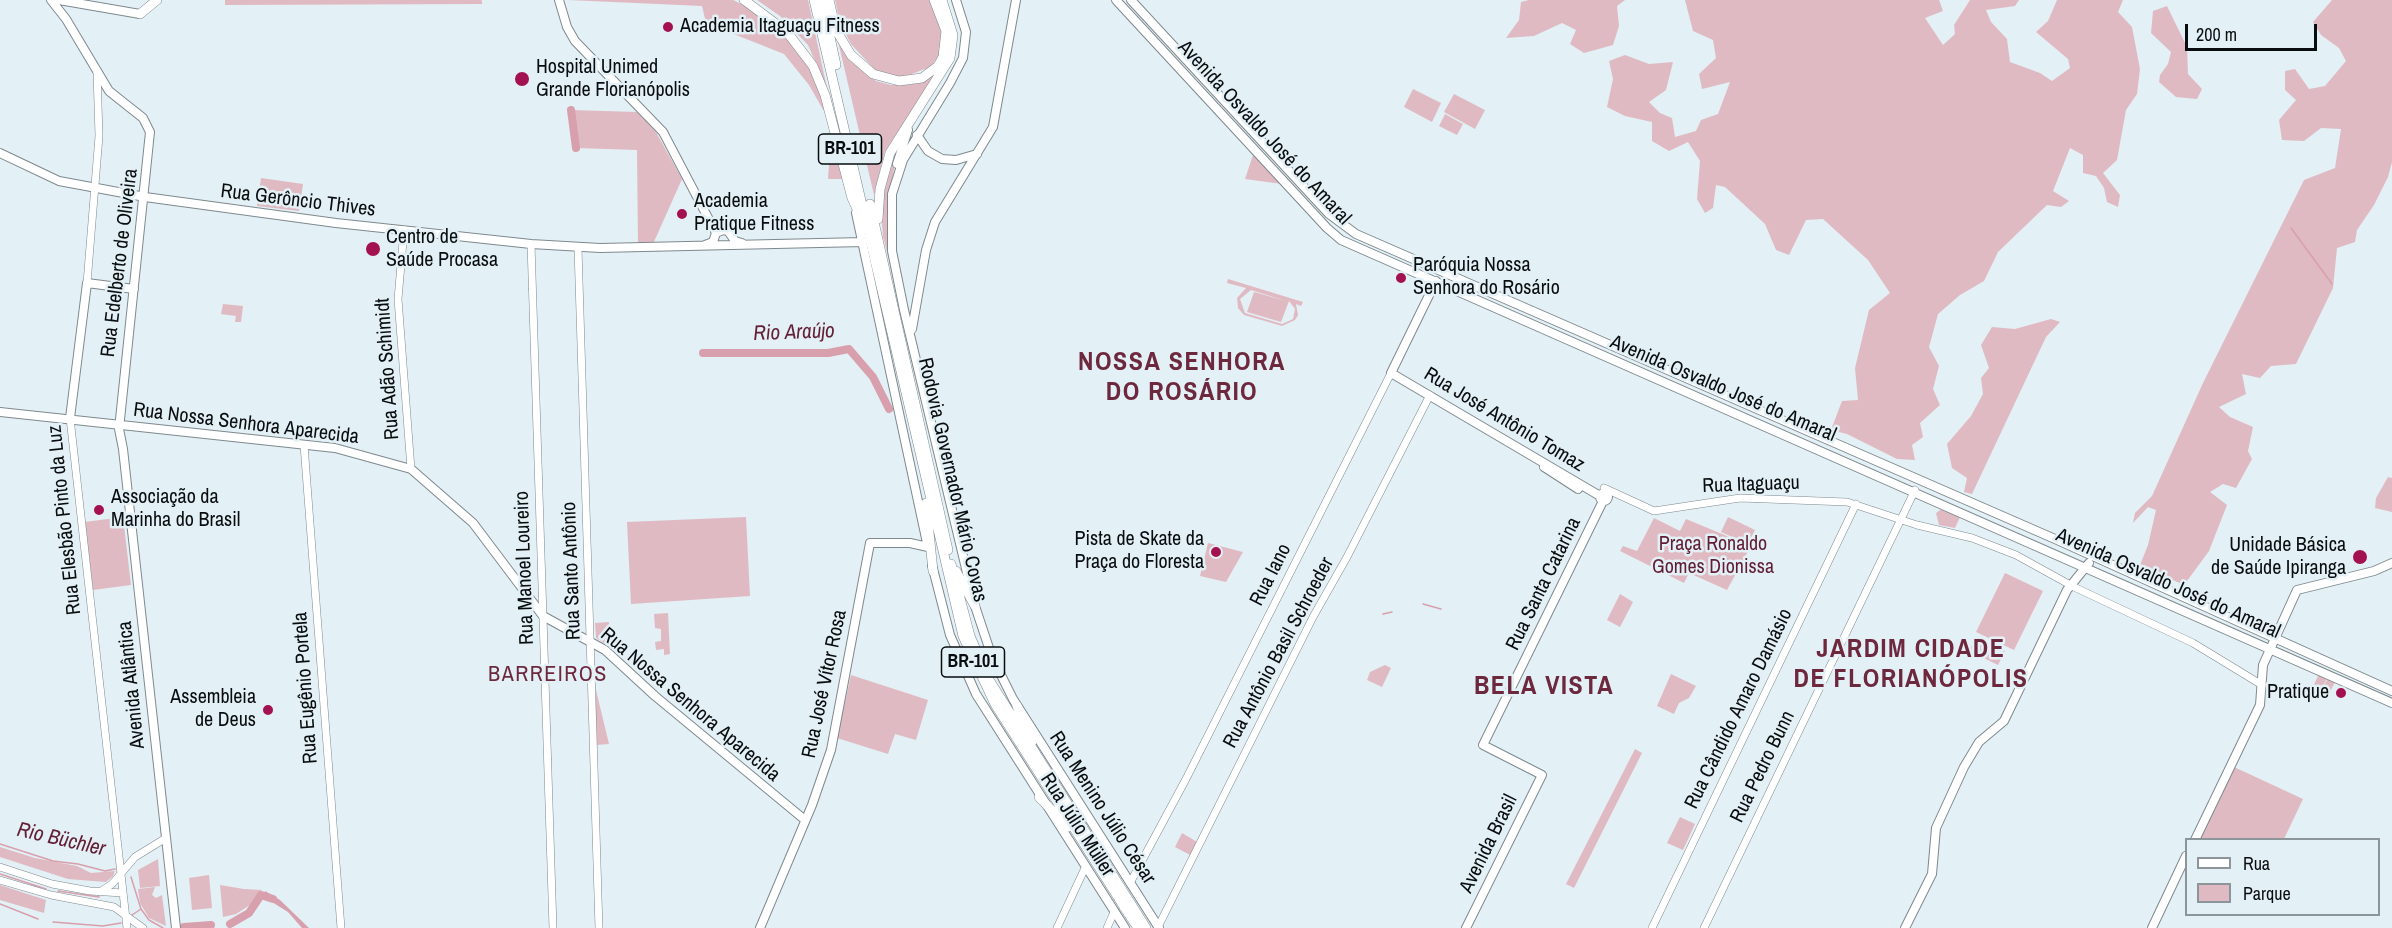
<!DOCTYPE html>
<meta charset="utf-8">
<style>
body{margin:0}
#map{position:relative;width:2392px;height:928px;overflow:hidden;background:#e3f0f5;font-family:"Archivo Narrow",sans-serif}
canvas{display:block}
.legend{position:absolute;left:2185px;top:838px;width:195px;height:78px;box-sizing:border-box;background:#e3f0f5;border:2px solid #8c9599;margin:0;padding:8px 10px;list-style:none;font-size:18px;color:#090d0f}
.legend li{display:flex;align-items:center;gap:12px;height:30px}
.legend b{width:30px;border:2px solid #8c9599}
.scale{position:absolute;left:2185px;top:24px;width:132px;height:27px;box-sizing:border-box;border:3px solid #090d0f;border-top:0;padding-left:8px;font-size:18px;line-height:21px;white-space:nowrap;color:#090d0f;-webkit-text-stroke:4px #e3f0f5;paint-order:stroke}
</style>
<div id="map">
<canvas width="2392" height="928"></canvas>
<ul class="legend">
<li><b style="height:8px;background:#fff"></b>Rua</li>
<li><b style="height:16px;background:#e0bac2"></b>Parque</li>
</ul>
<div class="scale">200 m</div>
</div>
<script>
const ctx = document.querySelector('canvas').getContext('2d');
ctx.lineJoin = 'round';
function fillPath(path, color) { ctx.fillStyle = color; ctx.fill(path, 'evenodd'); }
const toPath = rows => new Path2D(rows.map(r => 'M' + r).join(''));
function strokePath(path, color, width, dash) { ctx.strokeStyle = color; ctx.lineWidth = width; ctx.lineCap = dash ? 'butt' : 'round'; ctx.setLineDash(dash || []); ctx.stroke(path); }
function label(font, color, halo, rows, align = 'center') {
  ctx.font = font + ' "Archivo Narrow",sans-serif'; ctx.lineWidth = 5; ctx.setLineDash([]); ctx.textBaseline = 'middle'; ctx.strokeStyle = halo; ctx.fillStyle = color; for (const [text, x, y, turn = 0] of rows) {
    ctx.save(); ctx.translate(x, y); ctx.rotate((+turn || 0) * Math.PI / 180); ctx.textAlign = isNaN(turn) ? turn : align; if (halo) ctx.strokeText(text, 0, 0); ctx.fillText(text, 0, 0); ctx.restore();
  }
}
fillPath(toPath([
 [225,0,481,0,482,1,482,4,225,5],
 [568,0,733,0,748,7,775,25,804,55,821,89,845,179,828,179,831,135,825,113,809,85,784,54,706,23,702,6],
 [757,0,808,0,827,88,808,45,780,16],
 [835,0,929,0,940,16,943,44,937,58,930,67,904,77,890,76,875,70,851,44,840,23],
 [1529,0,1625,0,1617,6,1619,26,1613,45,1584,53,1570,44,1576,30,1562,23,1534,36,1506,38,1519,20,1521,2],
 [1685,0,1939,0,1943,11,1925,18,1943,45,1955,34,1954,25,1970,0,2019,0,2015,6,1986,10,1991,22,2007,39,2010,62,2040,73,2052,81,2070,68,2068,59,2036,32,2048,21,2057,0,2123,0,2118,12,2132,27,2140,69,2137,94,2126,110,2117,160,2103,173,2120,195,2118,207,2107,202,2104,188,2096,176,2083,173,2083,155,2070,148,2053,191,2069,201,2061,207,2047,205,1998,252,1984,281,1960,295,1938,314,1929,347,1939,366,1933,389,1940,405,1920,423,1923,437,1912,445,1915,460,1897,459,1847,434,1831,430,1842,401,1858,400,1855,368,1869,310,1890,293,1868,260,1823,219,1806,220,1789,255,1776,250,1765,224,1725,187,1716,185,1713,208,1705,213,1697,199,1700,161,1688,142,1669,151,1652,141,1652,122,1625,116,1607,107,1613,79,1609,61,1625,55,1649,64,1673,62,1666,90,1649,102,1660,113,1672,118,1675,137,1696,131,1701,120,1718,114,1730,82,1702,89,1699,74,1716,58,1713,40,1693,31],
 [2332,0,2392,0,2392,162,2388,177,2374,205,2357,230,2355,242,2337,248,2333,288,2296,364,2271,366,2260,378,2242,374,2246,394,2219,407,2230,417,2253,427,2248,451,2252,459,2236,488,2223,484,2210,492,2227,505,2209,551,2184,585,2140,565,2148,545,2156,510,2148,507,2133,523,2135,513,2152,496,2203,383,2304,180,2335,168,2341,129,2321,128,2304,141,2282,140,2279,120,2296,100,2285,90,2285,71,2295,69,2309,89,2325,86,2346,61,2339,48,2321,35,2313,22],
 [2167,6,2187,47,2188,74,2202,89,2197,99,2176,97,2159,82,2160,75,2168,64,2171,52,2151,33,2153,11],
 [837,37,852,61,876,81,891,85,907,85,922,82,937,73,885,151,874,195],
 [1413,89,1441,103,1432,122,1404,107],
 [1454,94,1485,110,1475,129,1444,112],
 [571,110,637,112,656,132,682,179,653,244,638,244,637,150,576,148],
 [1445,114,1463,124,1457,135,1439,126],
 [904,136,896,157,888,208,892,270,883,237,881,209,883,190,894,153],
 [1253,155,1282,184,1245,179],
 [261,178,303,184,299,211,257,206],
 [1228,279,1303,302,1301,306,1296,304,1298,315,1295,320,1282,326,1244,315,1238,308,1237,298,1246,288,1227,283],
 [1251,290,1286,301,1254,292,1247,312,1281,322,1289,301,1295,309,1293,319,1282,324,1245,313,1240,299],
 [223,304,243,306,241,322,235,322,236,316,221,314],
 [2051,319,2060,322,2046,337,1972,494,1964,492,1967,478,1952,468,1947,444,1971,416,1983,394,1981,378,1989,368,1981,345,1992,327,2015,329],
 [2388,477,2392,478,2392,512,2375,508,2376,498],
 [1943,508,1961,515,1955,528,1939,525,1936,513],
 [123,517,131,585,93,590,85,522],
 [746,517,750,596,631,604,627,522],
 [1728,517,1755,530,1748,544,1721,532],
 [1654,518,1680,531,1686,519,1751,546,1727,590,1689,573,1684,583,1620,551,1623,546,1637,551],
 [1208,543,1243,552,1226,582,1200,576],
 [2005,573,2043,591,2014,650,1976,632],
 [1620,594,1633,602,1620,627,1607,620],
 [668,613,670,654,664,655,664,649,656,650,655,642,661,641,661,629,655,628,654,614],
 [609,622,609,637,610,647,596,638,595,623],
 [1976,637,2005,651,1998,665,1969,651],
 [1385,665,1391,668,1382,687,1367,680,1370,672],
 [1671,674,1696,686,1689,698,1679,703,1674,714,1657,706],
 [2319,674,2327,678,2321,690,2328,678,2335,682,2327,698,2311,691],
 [851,675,928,700,916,740,895,734,888,754,837,738],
 [596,690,609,744,596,745],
 [1635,749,1642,753,1574,888,1566,884],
 [2234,767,2303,799,2284,839,2198,840],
 [1680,817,1695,824,1683,850,1667,843],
 [1182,833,1199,843,1192,856,1175,847],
 [0,847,35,858,77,866,91,873,115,871,113,876,106,882,68,879,0,857],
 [158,859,160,886,140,888,138,870],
 [209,875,212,908,192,910,189,878],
 [0,885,46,900,44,913,0,900],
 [220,885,244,889,262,890,250,905,236,914,223,917],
 [155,887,152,895,156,898,162,895,166,926,149,918,140,903,138,889]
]), '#e0bac2');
fillPath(toPath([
 [265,891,280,900,309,928,302,928,288,912,264,897]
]), '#d89fac');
strokePath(toPath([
 [2291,228,2332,284],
 [1423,604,1441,609],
 [1383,614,1392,612],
 [0,844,53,861,78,864,105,871,115,869],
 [0,874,46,889],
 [131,877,141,909,149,920,163,928],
 [58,891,99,897],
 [0,904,38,919],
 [132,915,141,909],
 [53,922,103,926,121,923]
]), '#d89fac', 1.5);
strokePath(toPath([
 [571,110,576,148],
 [703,353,828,353,849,349,873,377,889,409],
 [230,924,249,913,261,895,273,899],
 [184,927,211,925]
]), '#d89fac', 8);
const minor = toPath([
 [404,230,398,299,411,469],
 [531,244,553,928],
 [578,248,599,928],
 [87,283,99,136,97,72],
 [70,418,127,928],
 [304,445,341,928],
 [1604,488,1654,511,1740,498,1847,502,1917,525,1972,538,2016,555,2074,587,2193,643,2262,685],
 [0,867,52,884,90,891,123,893],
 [0,880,51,895,114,907,143,928],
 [1130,883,1186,779,1391,373],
 [100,892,112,884,135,857,166,838],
 [1158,927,1313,617,1347,557,1430,395],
 [1057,928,1085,868],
 [1107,928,1114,912],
 [1652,928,1856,504],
 [1704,928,1915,490]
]);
const major = toPath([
 [51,0,66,19,109,91,143,118,150,132,119,429,123,449,176,928],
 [59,0,140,14],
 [559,0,567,27,575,41,663,132,716,233],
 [956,0,966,32,963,58,950,83,903,160,892,194,892,251,904,310,975,606,992,657,1013,699,1159,928],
 [1116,0,1327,228,1341,240,2392,703],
 [1131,0,1329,214,1356,234,2055,539,2392,691],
 [917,135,928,151,942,159,956,160,977,154],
 [0,153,59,181,145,197,336,223,531,244,600,248,863,242],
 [897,164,908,130],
 [856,213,927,543],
 [705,245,713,242,716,233,723,230,728,231,735,241,742,243],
 [1436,281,1391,373,1600,496],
 [912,329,926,250,935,222,993,127,1016,0],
 [0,412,335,448,411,469,473,523,543,616,605,650,655,696,805,820],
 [70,418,87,283,134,289],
 [1544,467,1578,489],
 '1600 497a4 4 0 1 1 8 0a4 4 0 1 1-8 0Z',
 [932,565,950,635,976,694,1125,928],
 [2195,840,2260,705,2263,665,2297,590,2374,571,2392,563],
 [760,928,812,805,831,750,870,543,910,543,928,547],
 [1466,928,1542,775,1483,745,1603,501],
 [1905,928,1932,874,1936,828,1964,767,1979,742,2004,721,2067,590,2089,563],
 [2152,928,2186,856]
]);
const highway = toPath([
 [744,0,787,32,813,66,825,95,852,198,865,226],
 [814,0,963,636,995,704,1118,897],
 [822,0,836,65],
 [829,0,836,30,851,55,873,74,899,81,922,78,938,66,943,57,946,31,934,0],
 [140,14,157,0],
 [870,204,948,550],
 [878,219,880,189,890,153,950,58,953,35,942,0],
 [926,503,933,571],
 [951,564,970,636,989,680,1122,890],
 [956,571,975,606],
 [1017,706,1032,742],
 [1039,797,1068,827],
 [1129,901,1146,928],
 [1124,907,1138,928]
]);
strokePath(minor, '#7e898e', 8);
strokePath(major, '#7e898e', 10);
strokePath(highway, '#7e898e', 10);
strokePath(minor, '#fff', 7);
strokePath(major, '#fff', 8);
strokePath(highway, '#fff', 9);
const highwayBridge = toPath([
 [1122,890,1129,901],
 [1118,897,1124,907]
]);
strokePath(highwayBridge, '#7e898e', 10, []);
strokePath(highwayBridge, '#fff', 9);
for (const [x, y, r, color] of [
 [668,27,6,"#a41151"],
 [522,79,8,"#a41151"],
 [682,214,6,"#a41151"],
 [373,249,8,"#a41151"],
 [1401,278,6,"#a41151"],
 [99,510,6,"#a41151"],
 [1216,552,6,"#a41151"],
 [2360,557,8,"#a41151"],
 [2341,693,6,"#a41151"],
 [268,710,6,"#a41151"]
]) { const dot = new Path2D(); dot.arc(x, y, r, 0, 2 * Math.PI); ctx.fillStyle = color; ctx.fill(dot); strokePath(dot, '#e3f0f5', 2); }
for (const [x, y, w] of [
 [850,149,63],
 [973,662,63]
]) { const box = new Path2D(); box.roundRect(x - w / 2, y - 15, w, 30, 4.5); ctx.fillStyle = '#e3f0f5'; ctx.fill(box); strokePath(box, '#090d0f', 1.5); }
label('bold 18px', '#090d0f', null, [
 ["BR-101",850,149],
 ["BR-101",973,662]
]);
label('20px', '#090d0f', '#e3f0f5', [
 ["Academia Itaguaçu Fitness",680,27],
 ["Hospital Unimed",536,68],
 ["Grande Florianópolis",536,91],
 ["Academia",694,202],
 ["Pratique Fitness",694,225],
 ["Centro de",386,238],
 ["Saúde Procasa",386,261],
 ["Paróquia Nossa",1413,266],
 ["Senhora do Rosário",1413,289],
 ["Associação da",111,498],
 ["Marinha do Brasil",111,521],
 ["Pista de Skate da",1204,540,"right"],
 ["Praça do Floresta",1204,563,"right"],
 ["Unidade Básica",2346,546,"right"],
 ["de Saúde Ipiranga",2346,569,"right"],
 ["Pratique",2329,693,"right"],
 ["Assembleia",256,698,"right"],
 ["de Deus",256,721,"right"]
], 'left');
label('20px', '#090d0f', '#e3f0f5', [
 ["Avenida Osvaldo José do Amaral",1264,133,47],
 ["Rua Gerôncio Thives",298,201,7],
 ["Rua Edelberto de Oliveira",120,263,-83],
 ["Rua Adão Schimidt",388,369,-94],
 ["Avenida Osvaldo José do Amaral",1723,389,23],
 ["Rua José Antônio Tomaz",1504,420,31],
 ["Rua Nossa Senhora Aparecida",246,424,7],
 ["Rodovia Governador Mário Covas",952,480,77],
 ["Rua Itaguaçu",1751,485,-2],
 ["Rua Elesbão Pinto da Luz",65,520,-96],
 ["Rua Manoel Loureiro",525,568,-92],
 ["Rua Santo Antônio",572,571,-92],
 ["Rua Iano",1271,575,-63],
 ["Rua Santa Catarina",1544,584,-64],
 ["Avenida Osvaldo José do Amaral",2168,584,24],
 ["Rua Antônio Basil Schroeder",1279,653,-62],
 ["Rua José Vítor Rosa",825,684,-78],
 ["Avenida Atlântica",132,685,-96],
 ["Rua Eugênio Portela",306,688,-94],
 ["Rua Nossa Senhora Aparecida",690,705,40],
 ["Rua Cândido Amaro Damásio",1739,709,-64],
 ["Rua Pedro Bunn",1763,767,-64],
 ["Rua Menino Júlio César",1102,808,57],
 ["Rua Júlio Müller",1077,825,57],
 ["Avenida Brasil",1489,844,-64]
]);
label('20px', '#601d34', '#e3f0f5', [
 ["Praça Ronaldo",1713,545],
 ["Gomes Dionissa",1713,568]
]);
label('italic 21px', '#632036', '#e3f0f5', [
 ["Rio Araújo",794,333,-2],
 ["Rio Büchler",61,840,13]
]);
ctx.letterSpacing = '1.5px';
label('22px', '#6d283e', '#e3f0f5', [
 ["BARREIROS",548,675]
]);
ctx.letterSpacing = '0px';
ctx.letterSpacing = '1.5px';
label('bold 26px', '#6d283e', '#e3f0f5', [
 ["NOSSA SENHORA",1182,363],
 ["DO ROSÁRIO",1182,393],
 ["JARDIM CIDADE",1911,650],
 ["DE FLORIANÓPOLIS",1911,680],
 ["BELA VISTA",1544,687]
]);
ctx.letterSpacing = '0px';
</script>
